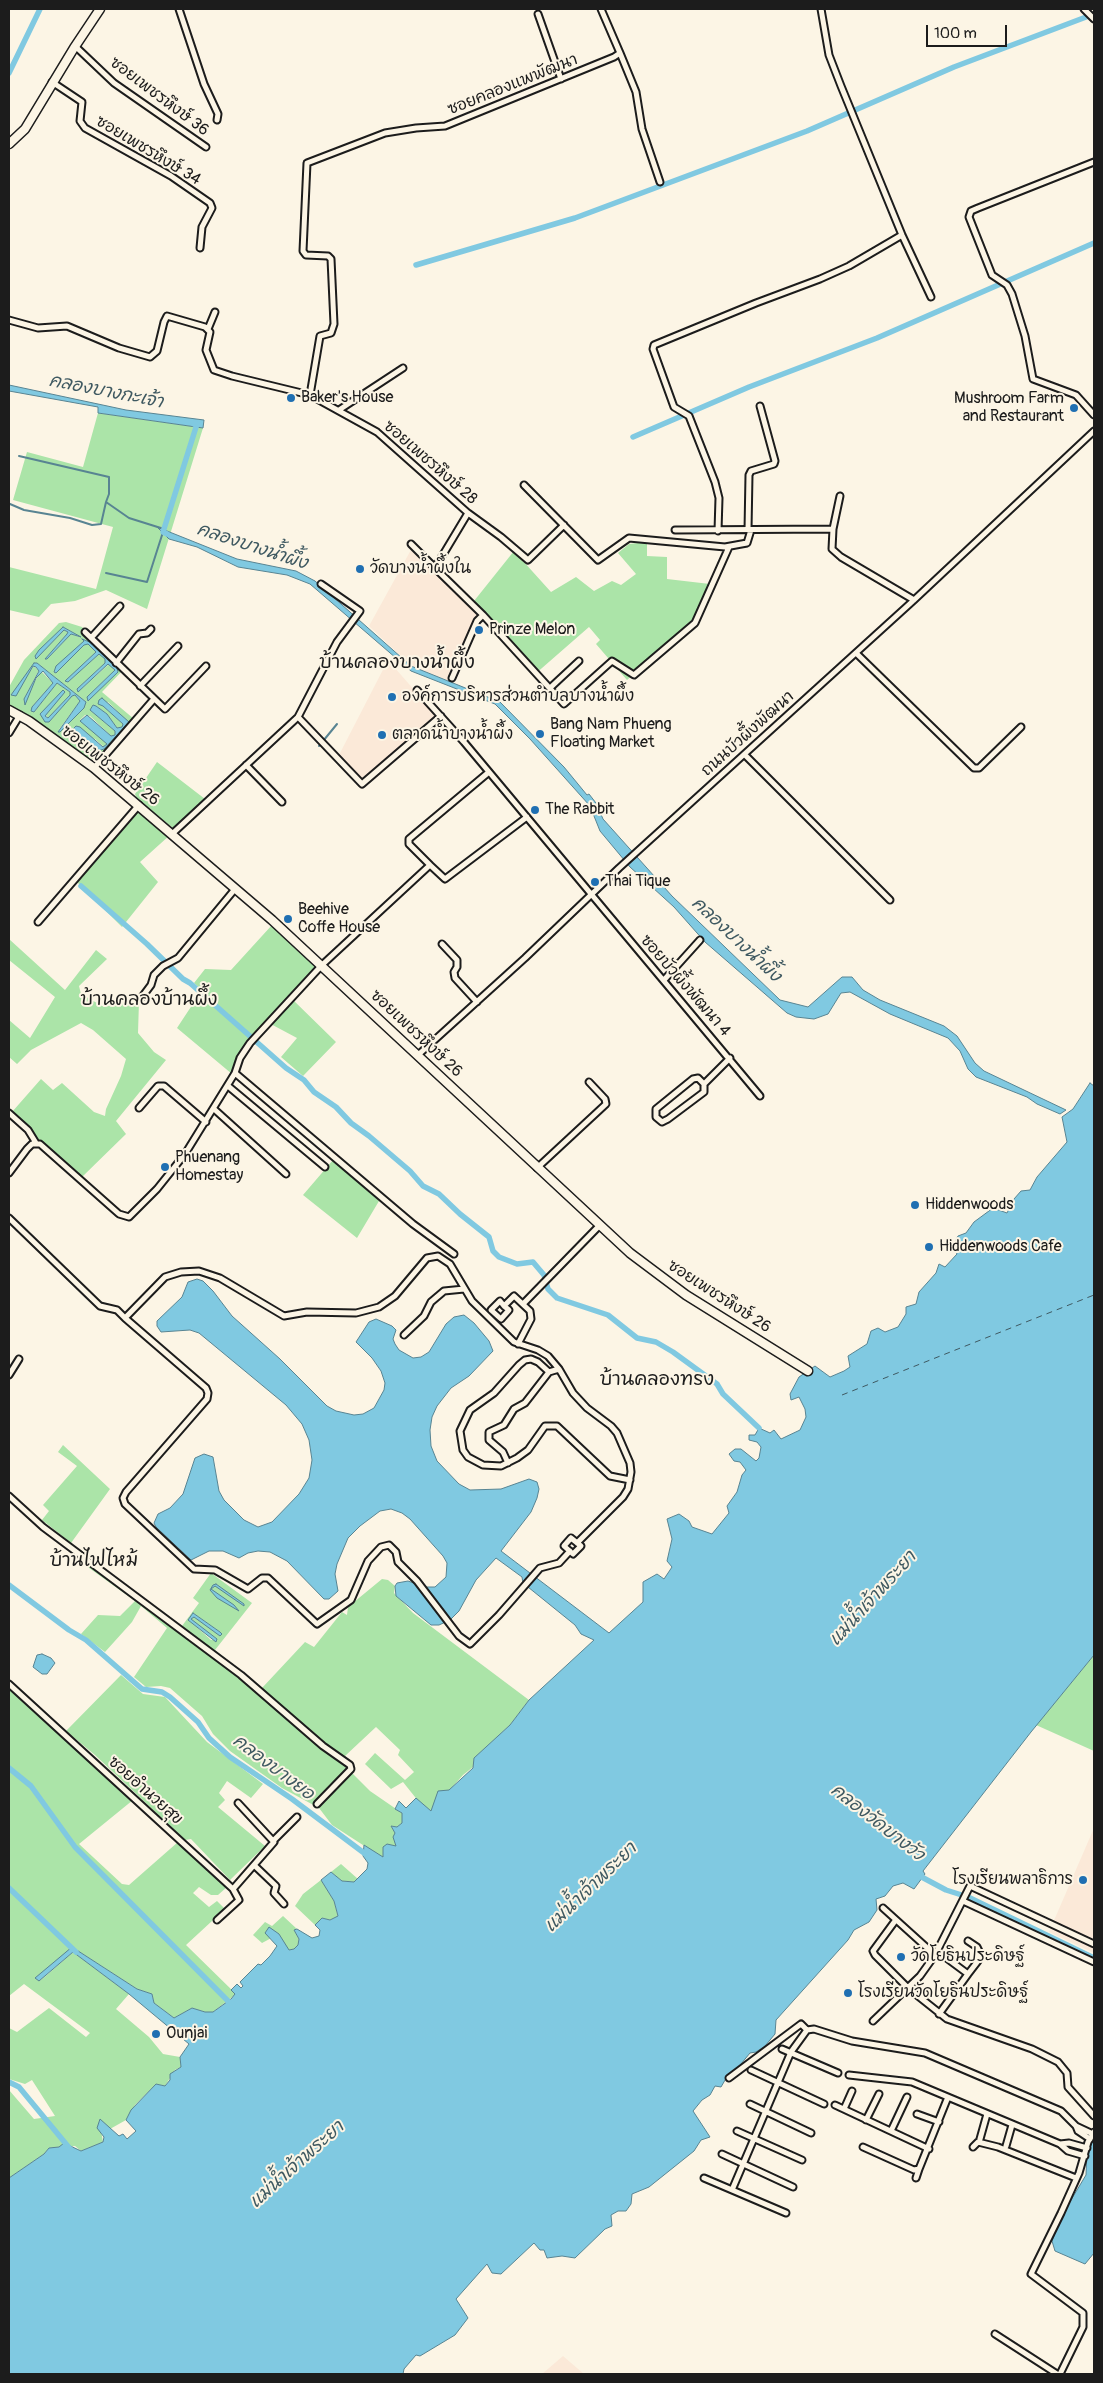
<!DOCTYPE html>
<meta charset="utf-8">
<style>
body{margin:0}
#map{position:relative;width:1103px;height:2383px;overflow:hidden;background:#fcf5e5;font-family:Pangolin,sans-serif}
canvas{display:block}
.frame{position:absolute;inset:0;border:10px solid #1c1c1c;pointer-events:none}
.scale{position:absolute;left:926px;top:25px;width:81px;height:22px;box-sizing:border-box;border:2px solid #1c1c1c;border-top:0;padding-left:6px;font-size:15px;line-height:18px;white-space:nowrap;color:#1c1c1c;-webkit-text-stroke:4px #fcf5e5;paint-order:stroke}
</style>
<div id="map">
<canvas width="1103" height="2383"></canvas>
<div class="frame"></div>
<div class="scale">100 m</div>
</div>
<script>
const ctx = document.querySelector('canvas').getContext('2d');
ctx.lineJoin = 'round';
function fillPath(path, color) { ctx.fillStyle = color; ctx.fill(path, 'evenodd'); }
const toPath = rows => new Path2D(rows.map(r => 'M' + r).join(''));
function strokePath(path, color, width, dash) { ctx.strokeStyle = color; ctx.lineWidth = width; ctx.lineCap = dash ? 'butt' : 'round'; ctx.setLineDash(dash || []); ctx.stroke(path); }
function label(font, color, halo, rows, align = 'center') {
  ctx.font = font + ' Pangolin,"Playpen Sans Thai",sans-serif'; ctx.lineWidth = 4; ctx.setLineDash([]); ctx.textBaseline = 'middle'; ctx.strokeStyle = halo; ctx.fillStyle = color; for (const [text, x, y, turn = 0] of rows) {
    ctx.save(); ctx.translate(x, y); ctx.rotate((+turn || 0) * Math.PI / 180); ctx.textAlign = isNaN(turn) ? turn : align; if (halo) ctx.strokeText(text, 0, 0); ctx.fillText(text, 0, 0); ctx.restore();
  }
}
fillPath(toPath([
 [412,548,481,614,473,623,450,682,411,666,369,626],
 [388,660,436,715,362,781,339,755],
 [1094,1828,1094,1953,1049,1932],
 [563,2356,584,2374,542,2374]
]), '#fbe9d8');
fillPath(toPath([
 [98,413,203,428,147,609,106,590,75,601,51,604,39,617,9,610,9,567,96,589,113,527,13,500,27,452,83,467],
 [647,542,647,556,667,557,667,579,710,584,695,620,627,680,596,644,600,640,589,627,534,675,470,606,514,551,551,592,576,577,594,591,612,581,621,585,636,574,618,553,629,544],
 [66,622,82,627,124,669,102,692,134,719,99,756,90,760,9,707,9,687,24,660,59,623],
 [63,627,80,637,71,634,47,659,45,659,67,634,68,632,64,630,36,658],
 [85,641,92,643,118,672,87,697,115,670,109,664,78,692,77,689,105,663,105,659,99,654,68,682,66,681,96,652,88,643,84,645,56,673,54,671],
 [37,663,86,702,58,731,80,701,75,695,72,696,49,722,40,714,64,692,45,714,48,718,70,695,70,692,57,683,34,712,32,707,53,683,41,671,24,699,39,670,33,666],
 [108,702,128,722,104,749,98,751,78,735,74,734,73,737,69,731,95,739,104,747,108,744,80,720,85,715,90,716,111,736,115,735,115,731,90,710,93,705,96,706,107,714,117,728,122,727,124,724,103,706],
 [157,762,205,799,174,829,137,799,135,794],
 [139,809,170,835,140,862,158,882,122,927,77,882],
 [272,925,318,966,290,997,336,1042,303,1076,281,1057,297,1038,267,1022,246,1041,232,1074,177,1028,202,990,194,983,205,969,231,970],
 [9,939,65,990,96,950,107,959,79,986,81,994,104,1007,132,999,139,1001,138,1033,154,1052,166,1060,116,1121,126,1134,82,1177,41,1142,12,1112,41,1079,53,1090,62,1083,94,1112,105,1116,106,1109,121,1076,126,1059,93,1030,81,1023,31,1050,17,1064,9,1057,9,1020,30,1038,55,997,9,960],
 [333,1160,379,1201,357,1238,303,1195],
 [63,1445,110,1489,71,1543,42,1520,49,1511,43,1505,77,1466,58,1452],
 [84,1554,182,1626,199,1603,193,1598,211,1573,252,1603,215,1650,262,1688,305,1642,314,1647,342,1612,347,1615,348,1607,382,1579,388,1580,395,1586,394,1593,413,1613,529,1700,510,1725,475,1758,473,1767,463,1775,431,1811,419,1802,403,1782,391,1789,365,1764,375,1753,405,1780,414,1772,398,1755,400,1750,376,1727,345,1756,345,1766,370,1791,402,1813,402,1823,397,1827,391,1826,395,1833,396,1847,383,1858,332,1825,319,1808,282,1788,230,1751,213,1734,202,1716,170,1688,161,1686,146,1687,134,1677,167,1628,141,1606,132,1622,105,1652,81,1634,98,1615,120,1616,135,1601,78,1560],
 [193,1613,220,1632,221,1634,193,1616,191,1620,193,1622,217,1639,211,1640,189,1620],
 [1094,1655,1094,1751,1036,1725],
 [121,1675,143,1694,165,1697,207,1742,263,1784,251,1798,227,1781,219,1793,225,1800,218,1807,265,1846,230,1880,191,1839,185,1840,95,1755,66,1731],
 [9,1688,133,1800,79,1844,122,1884,129,1885,178,1842,227,1887,218,1895,211,1895,199,1887,193,1893,209,1907,217,1901,225,1909,186,1945,236,1994,213,2012,205,2012,192,2008,174,2018,154,2003,152,1994,137,1989,72,1947,40,1981,73,1952,129,1994,116,2009,149,2037,163,2054,180,2057,181,2067,175,2070,165,2086,156,2084,135,2105,126,2120,110,2129,99,2119,103,2142,81,2151,75,2146,49,2148,44,2154,9,2178,9,2090,34,2119,55,2116,32,2080,25,2084,9,2079,9,2028,17,2032,49,2008,86,2037,90,2033,24,1984,9,1996],
 [341,1864,358,1879,354,1882,342,1881,331,1872],
 [321,1880,334,1901,338,1917,330,1920,322,1918,315,1925,295,1906,303,1894],
 [283,1916,297,1929,294,1930,299,1939,298,1945,294,1949,289,1950,285,1947,279,1934,262,1943,253,1935,265,1922,272,1926]
]), '#abe4a8');
const water = toPath([
 [9,385,126,410,204,420,203,428,98,413,98,407,9,391,9,385],
 [157,527,237,559,296,571,315,581,411,666,500,702,564,767,587,795,589,794,596,803,603,819,672,896,780,1000,808,1007,842,977,852,977,863,990,880,1000,944,1026,957,1036,975,1063,984,1071,1066,1110,1060,1114,1037,1104,1027,1097,976,1077,968,1069,960,1051,948,1038,890,1014,850,992,841,993,828,1014,814,1019,796,1017,787,1013,705,942,674,907,630,867,600,831,590,806,530,739,495,704,411,671,310,584,287,575,238,567,197,547,169,539,157,527],
 [63,627,81,637,71,634,47,659,45,659,67,634,68,632,64,630,36,659,35,656,39,650,63,627],
 [82,639,92,643,117,668,118,672,88,701,87,697,115,670,108,664,78,692,77,689,105,663,105,659,99,654,68,682,65,681,96,652,88,644,84,645,56,673,54,672,56,666,84,641,82,639],
 [34,663,37,663,86,702,84,708,60,732,58,732,80,701,75,695,72,696,49,722,45,722,40,714,63,690,65,692,45,716,48,718,70,695,70,692,57,683,34,712,31,711,32,707,53,683,43,671,36,678,25,705,24,699,39,671,36,667,33,666,16,696,11,695,34,663],
 [102,698,129,722,104,749,98,751,78,735,73,735,73,737,78,740,77,744,67,735,76,726,80,727,103,747,107,744,80,721,87,715,111,736,115,735,115,731,90,710,93,705,96,706,107,714,117,728,122,727,123,724,103,706,98,704,99,700,102,698],
 [1090,1083,1094,1086,1094,1655,1031,1732,923,1871,925,1874,914,1889,903,1883,893,1886,885,1896,876,1899,877,1910,869,1922,854,1930,848,1940,776,2020,775,2034,765,2046,756,2052,750,2053,736,2070,728,2075,721,2087,715,2086,710,2095,702,2100,693,2111,710,2137,701,2140,694,2151,649,2187,632,2194,631,2204,626,2211,618,2211,611,2215,612,2226,605,2229,575,2258,562,2256,547,2258,544,2250,540,2250,534,2243,501,2274,492,2273,487,2264,456,2299,468,2318,455,2335,420,2356,416,2355,404,2369,403,2374,9,2374,9,2178,44,2154,49,2148,59,2147,64,2143,81,2151,103,2142,104,2137,97,2128,100,2119,119,2136,123,2134,127,2139,136,2131,126,2120,131,2110,156,2084,165,2086,170,2080,170,2074,181,2067,180,2057,189,2044,129,1994,73,1952,39,1981,35,1978,72,1947,137,1989,152,1994,154,2003,174,2018,192,2008,205,2012,213,2012,231,1999,235,1994,231,1990,237,1984,241,1988,243,1986,240,1982,258,1964,261,1965,270,1956,277,1946,265,1933,269,1927,279,1934,289,1950,294,1949,298,1945,299,1939,294,1930,297,1929,312,1938,319,1936,320,1930,315,1925,322,1918,330,1920,338,1916,334,1901,321,1880,331,1872,342,1881,354,1882,367,1869,368,1863,363,1856,364,1845,383,1857,383,1847,387,1844,396,1846,393,1837,395,1833,391,1826,397,1827,402,1823,402,1813,395,1809,399,1801,406,1808,416,1798,431,1811,438,1791,449,1790,473,1768,474,1758,510,1725,529,1700,594,1640,581,1634,575,1625,523,1583,522,1577,496,1558,476,1580,459,1611,450,1620,439,1625,431,1625,396,1596,395,1586,397,1583,408,1581,425,1587,435,1587,446,1577,447,1563,443,1556,410,1519,402,1513,391,1509,380,1511,360,1526,348,1538,337,1564,335,1574,338,1591,329,1599,324,1599,287,1561,270,1552,258,1551,248,1553,239,1558,223,1551,209,1551,191,1560,156,1527,154,1523,158,1514,170,1508,183,1494,195,1458,204,1454,213,1457,219,1491,224,1500,244,1520,258,1527,272,1522,299,1494,309,1478,312,1460,309,1440,302,1424,286,1405,199,1333,190,1330,161,1332,157,1326,157,1321,182,1297,188,1282,197,1279,203,1281,213,1291,232,1316,280,1359,327,1406,336,1411,354,1415,363,1414,374,1408,384,1390,385,1383,381,1371,372,1358,356,1342,369,1322,376,1319,392,1326,396,1330,393,1339,395,1344,399,1350,413,1358,421,1357,429,1352,446,1324,454,1317,464,1315,474,1323,489,1341,493,1351,469,1376,451,1388,437,1406,432,1417,430,1430,431,1446,437,1461,459,1484,470,1490,501,1489,529,1479,537,1482,539,1489,537,1498,531,1512,501,1551,609,1633,643,1602,643,1582,657,1574,664,1579,672,1567,667,1561,672,1539,667,1519,679,1514,689,1521,692,1527,712,1534,729,1513,727,1506,737,1492,742,1475,746,1470,740,1462,734,1461,729,1454,735,1449,741,1449,756,1461,759,1458,761,1447,757,1442,749,1440,749,1435,755,1435,759,1428,770,1433,774,1430,781,1439,800,1430,806,1417,805,1409,799,1397,791,1400,790,1394,799,1377,815,1366,830,1377,844,1371,850,1367,848,1356,867,1344,871,1331,878,1328,885,1332,898,1327,906,1314,906,1307,916,1304,919,1292,936,1273,939,1264,945,1267,957,1254,953,1246,958,1236,966,1233,974,1222,993,1208,1007,1213,1014,1199,1021,1191,1030,1190,1037,1177,1067,1142,1062,1117,1073,1109,1090,1083],
 [216,1584,244,1604,244,1606,215,1586,211,1589,234,1605,239,1611,217,1598,210,1590,213,1585,216,1584],
 [193,1613,220,1632,222,1634,220,1636,194,1617,191,1619,217,1639,216,1642,188,1620,193,1613],
 [42,1654,51,1658,55,1663,47,1674,42,1674,33,1667,37,1655,42,1654],
 [1094,2139,1094,2253,1085,2264,1055,2251,1052,2241,1062,2215,1086,2175,1087,2152,1094,2139]
]);
fillPath(water, '#80c9e1');
strokePath(water, '#588492', 1);
strokePath(toPath([
 [19,456,109,477,109,494,106,502,129,518,164,529],
 [10,504,24,510,70,518,92,525,101,524,106,502],
 [106,573,147,582,163,532],
 [319,746,337,724]
]), '#588492', 2);
strokePath(toPath([
 [9,73,40,9],
 [416,265,575,218,807,131,954,67,1094,14],
 [633,437,749,387,877,338,1094,243],
 [167,534,163,532,197,424,194,424],
 [81,886,147,944,183,979,190,983,286,1068,304,1080,314,1092,336,1107,351,1123,369,1136,410,1171,423,1186,439,1194,460,1214,489,1237,493,1251,499,1257,517,1264,533,1262,544,1275,548,1289,557,1298,608,1315,637,1338,656,1342,673,1352,717,1384,723,1394,759,1428],
 [9,1585,69,1630,86,1640,142,1689,162,1692,170,1697,198,1722,209,1738,230,1757,292,1799,368,1856],
 [9,1768,31,1786,75,1847,233,2006],
 [916,1874,946,1890,968,1897,1094,1958],
 [9,1888,76,1952],
 [9,2082,19,2087,71,2150]
]), '#80c9e1', 5.5);
strokePath(toPath([
 [842,1395,1094,1295]
]), '#3f5961', 1, [6, 5]);
const street = toPath([
 [179,9,204,84,218,114,217,120],
 [821,9,829,55,841,86,902,235,931,297],
 [1084,9,1094,19],
 [538,14,561,79],
 [75,46,114,83,206,147],
 [620,53,636,92,642,129,660,182],
 [52,82,82,102,80,121,85,128,171,176,210,203,212,208,202,227,200,248],
 [1094,162,978,208,971,211,969,217,992,275,1007,285,1012,294,1025,336,1033,379,1076,395,1094,415],
 [9,320,38,328,67,326,119,348,150,357,157,351,164,322,167,316,205,327,210,332,206,350,214,370,232,376,310,395,377,432,468,513,501,537,528,560,564,525],
 [208,329,215,312],
 [310,395,320,336,331,333,334,324,331,259,328,256,306,255,303,251,307,163,385,133,416,128,445,126,614,57,620,53,601,9],
 [339,410,403,368],
 [524,485,598,560,629,538,725,547,747,543,751,530],
 [840,496,833,529,832,549,841,557,914,600],
 [468,513,435,568,483,615],
 [675,530,833,529],
 [748,530,749,475,751,471,774,464,775,461,760,406],
 [718,531,719,498,715,482,689,416,674,407,653,349,654,345,756,303,820,279,849,266,902,235],
 [411,544,435,568],
 [85,632,165,709,206,666],
 [91,638,120,606],
 [856,653,974,768,979,768,1021,727],
 [116,663,139,634,147,633,151,629],
 [452,678,477,621,483,615,564,704,612,661,634,675,695,623,729,547],
 [140,686,178,646],
 [550,688,579,661],
 [417,690,464,742,760,1096],
 [298,717,362,784,441,716],
 [9,733,20,715],
 [745,755,890,900],
 [246,765,282,802],
 [94,768,154,699],
 [172,834,298,717,337,642,360,611,321,584],
 [430,865,409,844,409,839,489,772],
 [38,922,139,805],
 [442,944,457,960,457,967,454,972,455,978,477,1002],
 [664,980,700,940],
 [142,997,151,985,154,975,163,966,178,958,235,889],
 [418,1055,525,958,619,868,914,600,1094,431],
 [235,1073,413,1224,454,1254],
 [704,1084,704,1092,668,1119,662,1122,656,1117,656,1109,693,1079,698,1078,704,1084,730,1058],
 [228,1086,325,1167],
 [139,1108,158,1086,164,1086,206,1122],
 [214,1109,286,1174],
 [9,1113,28,1130,36,1143],
 [537,1168,606,1104,605,1099,589,1082],
 [9,1173,27,1149,32,1144,40,1144,119,1214,129,1217,157,1189,185,1154,235,1073,240,1058,250,1043,322,965,430,865,445,879,527,817],
 [9,1218,100,1306,117,1310,125,1318],
 [523,1304,599,1226],
 [504,1306,500,1301,491,1310,501,1319,509,1310,504,1306,514,1296,530,1311,531,1319,518,1344],
 [404,1335,424,1316,431,1302,444,1291,464,1289],
 [549,1372,538,1362,531,1359,525,1360,519,1365,494,1393,470,1410,460,1431,463,1450,468,1457,483,1465,501,1466,517,1458,528,1450,545,1426,557,1426,610,1476,630,1480],
 [9,1375,19,1359],
 [508,1463,503,1452,489,1440,489,1432,504,1425,514,1409,525,1403,549,1372,559,1369],
 [9,1496,43,1527,241,1675,323,1746,350,1765,351,1769,317,1804],
 [571,1538,581,1546,573,1554,564,1546,571,1538],
 [570,1551,559,1563,540,1568,499,1615,470,1644,459,1636,417,1581,398,1562,396,1552,389,1545,381,1547,368,1561,351,1600,317,1624,268,1578,262,1578,248,1589,215,1570,194,1569,125,1504,123,1498,126,1492,207,1399,208,1393,206,1388,125,1318,165,1277,181,1272,199,1271,220,1278,284,1316,307,1312,356,1313,379,1307,395,1296,427,1258,438,1256,450,1264,472,1301,514,1342,538,1350,548,1356,559,1369,573,1393,587,1408,611,1426,617,1433,630,1463,631,1472,628,1489,623,1497,577,1543],
 [9,1684,233,1889,239,1900,217,1920],
 [274,1840,297,1817],
 [255,1866,276,1886,274,1893,284,1904],
 [233,1889,274,1842,238,1803],
 [963,1901,1094,1962],
 [883,1908,935,1955],
 [895,1921,873,1951,875,1955,908,1988,947,2019,1032,2049,1058,2062,1067,2073,1068,2087,1094,2116],
 [937,1951,968,1974,939,2014],
 [968,1974,978,1961,980,1953,977,1947,968,1941],
 [873,2021,920,1976,935,1955,970,1886,1094,1944],
 [782,2049,838,2073],
 [751,2070,824,2104],
 [849,2075,912,2082,1060,2144,1068,2151,1085,2156],
 [729,2078,801,2024,807,2030,814,2029,852,2041,925,2053,1061,2111,1076,2126,1078,2131,1090,2139],
 [750,2104,811,2133],
 [835,2105,929,2149],
 [844,2109,852,2091],
 [917,2114,939,2122],
 [866,2120,879,2094],
 [1076,2126,1093,2134],
 [737,2131,802,2160],
 [891,2131,907,2097],
 [980,2139,987,2114],
 [1060,2144,1069,2143,1087,2148],
 [1006,2146,1012,2125],
 [863,2147,914,2170,919,2169,948,2097],
 [973,2147,978,2142,998,2147,1076,2178],
 [722,2154,793,2187],
 [704,2178,786,2213],
 [916,2178,919,2169],
 [732,2190,791,2052,807,2030],
 [995,2334,1057,2374],
 [1060,2374,1083,2327,1083,2313,1031,2274,1061,2213,1079,2173,1088,2142,1094,2132]
]);
const secondary = toPath([
 [9,144,25,129,74,48,100,9],
 [9,710,29,721,94,768,272,920,630,1253,686,1295,808,1371]
]);
strokePath(street, '#1c1c1c', 9);
strokePath(secondary, '#1c1c1c', 11);
strokePath(street, '#fcf5e5', 5);
strokePath(secondary, '#fcf5e5', 8);
for (const [x, y, r, color] of [
 [291,398,5,"#1f6fb2"],
 [1074,408,5,"#1f6fb2"],
 [360,569,5,"#1f6fb2"],
 [479,630,5,"#1f6fb2"],
 [392,697,5,"#1f6fb2"],
 [540,734,5,"#1f6fb2"],
 [382,735,5,"#1f6fb2"],
 [535,810,5,"#1f6fb2"],
 [595,882,5,"#1f6fb2"],
 [288,919,5,"#1f6fb2"],
 [165,1167,5,"#1f6fb2"],
 [915,1205,5,"#1f6fb2"],
 [929,1247,5,"#1f6fb2"],
 [1083,1880,5,"#1f6fb2"],
 [901,1957,5,"#1f6fb2"],
 [848,1993,5,"#1f6fb2"],
 [156,2034,5,"#1f6fb2"]
]) { const dot = new Path2D(); dot.arc(x, y, r, 0, 2 * Math.PI); ctx.fillStyle = color; ctx.fill(dot); strokePath(dot, '#fcf5e5', 2); }
label('16px', '#1c1c1c', '#fcf5e5', [
 ["ซอยคลองแพพัฒนา",513,85,-22],
 ["ซอยเพชรหึงษ์ 36",159,97,37],
 ["ซอยเพชรหึงษ์ 34",148,151,31],
 ["ซอยเพชรหึงษ์ 28",430,463,41],
 ["ถนนบัวผึ้งพัฒนา",748,734,-42],
 ["ซอยเพชรหึงษ์ 26",110,766,38],
 ["ซอยบัวผึ้งพัฒนา 4",685,986,49],
 ["ซอยเพชรหึงษ์ 26",416,1034,43],
 ["ซอยเพชรหึงษ์ 26",719,1297,33],
 ["ซอยอำนวยสุข",145,1791,42]
]);
label('16px', '#1c1c1c', '#fcf5e5', [
 ["Baker's House",301,398],
 ["Mushroom Farm",1064,399,"right"],
 ["and Restaurant",1064,417,"right"],
 ["วัดบางน้ำผึ้งใน",370,569],
 ["Prinze Melon",489,630],
 ["องค์การบริหารส่วนตำบลบางน้ำผึ้ง",402,697],
 ["Bang Nam Phueng",550,725],
 ["Floating Market",550,743],
 ["ตลาดน้ำบางน้ำผึ้ง",392,735],
 ["The Rabbit",545,810],
 ["Thai Tique",605,882],
 ["Beehive",298,910],
 ["Coffe House",298,928],
 ["Phuenang",175,1158],
 ["Homestay",175,1176],
 ["Hiddenwoods",925,1205],
 ["Hiddenwoods Cafe",939,1247],
 ["โรงเรียนพลาธิการ",1073,1880,"right"],
 ["วัดโยธินประดิษฐ์",911,1957],
 ["โรงเรียนวัดโยธินประดิษฐ์",858,1993],
 ["Ounjai",166,2034]
], 'left');
label('italic 18px', '#3f5961', '#fcf5e5', [
 ["คลองบางกะเจ้า",106,392,11],
 ["คลองบางน้ำผึ้ง",252,547,18],
 ["คลองบางน้ำผึ้ง",736,940,43],
 ["แม่น้ำเจ้าพระยา",873,1599,-48],
 ["คลองบางยอ",273,1768,37],
 ["คลองวัดบางวัว",877,1823,38],
 ["แม่น้ำเจ้าพระยา",591,1888,-44],
 ["แม่น้ำเจ้าพระยา",297,2165,-42]
]);
label('19px', '#1c1c1c', '#fcf5e5', [
 ["บ้านคลองบางน้ำผึ้ง",397,663],
 ["บ้านคลองบ้านผึ้ง",149,1000],
 ["บ้านคลองทรง",657,1380],
 ["บ้านไฟไหม้",94,1561]
]);
</script>
